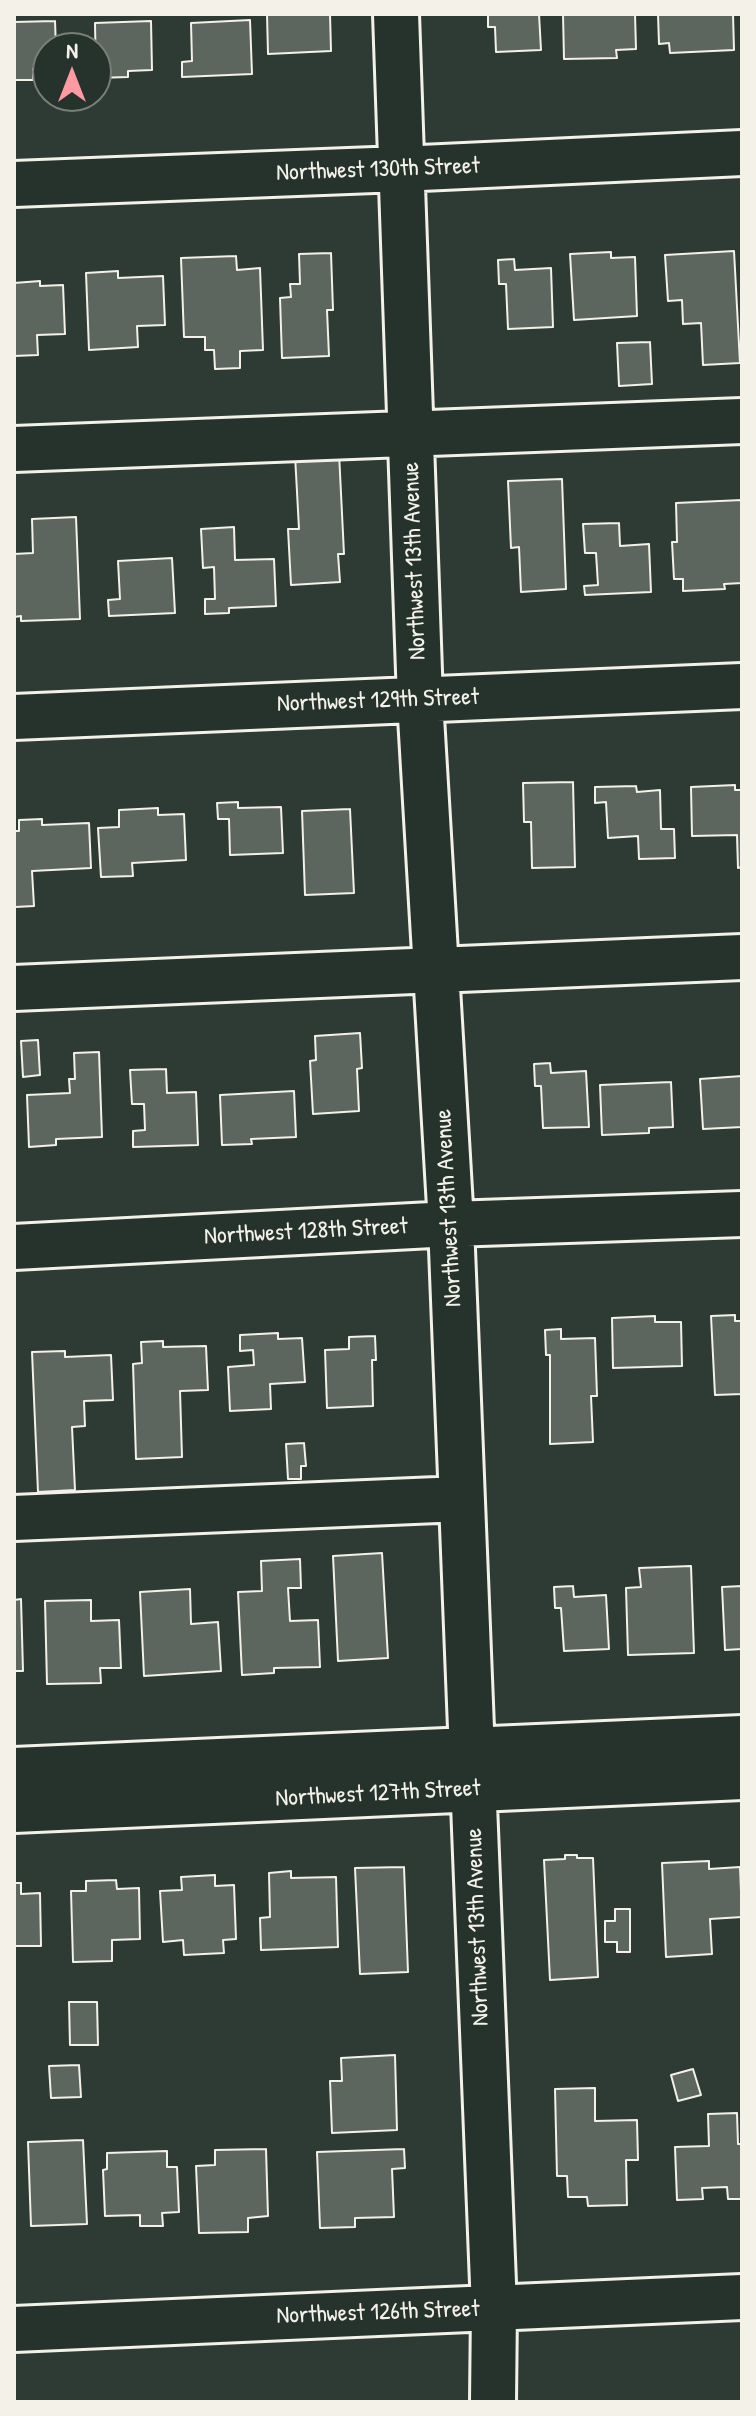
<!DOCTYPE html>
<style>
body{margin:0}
#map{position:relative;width:756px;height:2416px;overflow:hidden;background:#2e3b34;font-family:"Patrick Hand",sans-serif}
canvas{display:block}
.frame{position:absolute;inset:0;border:16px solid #f4f1e8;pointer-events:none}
.north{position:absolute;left:32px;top:32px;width:80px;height:80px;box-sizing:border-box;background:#26332d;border:2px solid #787f78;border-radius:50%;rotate:0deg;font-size:22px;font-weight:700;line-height:32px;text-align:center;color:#f4f1e8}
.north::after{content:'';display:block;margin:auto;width:28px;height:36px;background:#ff9aa2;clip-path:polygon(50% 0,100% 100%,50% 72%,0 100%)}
</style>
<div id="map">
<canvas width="756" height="2416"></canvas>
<div class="frame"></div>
<div class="north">N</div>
</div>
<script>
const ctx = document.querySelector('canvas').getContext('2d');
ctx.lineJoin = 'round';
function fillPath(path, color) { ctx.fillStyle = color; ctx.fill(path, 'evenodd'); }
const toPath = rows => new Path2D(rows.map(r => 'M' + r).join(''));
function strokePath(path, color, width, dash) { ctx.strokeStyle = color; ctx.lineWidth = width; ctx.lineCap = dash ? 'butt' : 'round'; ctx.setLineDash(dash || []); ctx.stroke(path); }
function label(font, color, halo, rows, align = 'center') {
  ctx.font = font + ' "Patrick Hand",sans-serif'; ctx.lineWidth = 6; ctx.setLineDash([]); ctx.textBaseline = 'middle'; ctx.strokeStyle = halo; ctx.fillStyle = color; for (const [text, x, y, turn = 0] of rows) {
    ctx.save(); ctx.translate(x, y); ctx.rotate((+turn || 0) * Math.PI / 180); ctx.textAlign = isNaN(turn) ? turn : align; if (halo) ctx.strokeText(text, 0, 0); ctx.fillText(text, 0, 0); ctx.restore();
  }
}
const building = toPath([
 [267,14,330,14,331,51,268,54,267,14],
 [488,14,539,14,541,50,496,52,495,27,488,27,488,14],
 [563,14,635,14,636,49,616,50,617,58,564,59,563,14],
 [658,14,733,14,734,50,670,53,669,43,659,44,658,14],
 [250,20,252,74,182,77,182,62,192,61,191,23,250,20],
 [55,21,56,48,48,48,48,69,33,69,33,80,14,80,14,22,55,21],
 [151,21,152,70,128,71,128,77,96,78,95,23,151,21],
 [734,251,740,363,703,365,701,323,683,324,682,300,668,301,665,255,734,251],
 [611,252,611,258,635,257,637,316,574,320,570,254,611,252],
 [331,253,333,310,327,310,329,356,282,358,280,298,291,297,290,284,300,284,299,254,331,253],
 [236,256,237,270,260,268,263,350,240,351,240,368,215,369,214,350,205,350,205,337,184,337,181,258,236,256],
 [514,259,515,270,551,268,553,327,508,329,506,284,499,284,498,260,514,259],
 [118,271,118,278,163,276,165,325,137,326,138,347,89,350,86,273,118,271],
 [40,281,40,286,63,285,65,334,37,335,38,355,14,356,14,283,40,281],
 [650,342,652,384,619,386,617,343,650,342],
 [339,453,344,554,338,554,340,582,291,585,288,529,299,529,295,455,339,453],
 [562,479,566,589,521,592,519,547,511,548,508,481,562,479],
 [742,500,742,583,724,584,725,589,683,591,683,579,674,579,672,542,677,542,676,503,742,500],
 [76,517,80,619,21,621,21,616,14,617,14,554,33,553,32,519,76,517],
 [619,523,620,546,649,544,651,592,585,595,584,586,598,585,596,553,585,553,583,524,619,523],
 [234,527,235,560,274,559,276,606,229,608,229,613,205,614,205,599,215,599,214,567,203,568,201,529,234,527],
 [172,558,175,613,109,616,108,600,120,599,118,561,172,558],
 [573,782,575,867,532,868,531,822,524,822,523,783,573,782],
 [735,785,735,790,742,790,742,867,738,868,737,835,692,836,691,787,735,785],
 [636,786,637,792,660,790,661,829,674,829,675,858,639,859,638,836,608,838,606,802,595,803,595,787,636,786],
 [238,802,238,808,281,807,283,853,230,855,229,819,218,819,217,803,238,802],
 [158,808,158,815,184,814,186,860,132,863,133,876,101,877,98,828,119,827,119,810,158,808],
 [350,809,354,893,305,895,302,811,350,809],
 [42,819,42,825,89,823,91,868,32,871,34,906,15,907,14,831,19,831,19,820,42,819],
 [360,1033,362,1068,357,1069,359,1111,313,1114,310,1061,316,1060,315,1036,360,1033],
 [38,1040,40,1075,23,1077,21,1041,38,1040],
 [99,1052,102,1137,56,1139,56,1145,29,1147,27,1095,70,1093,69,1079,75,1079,74,1053,99,1052],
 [550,1063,551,1073,586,1071,589,1127,543,1128,541,1086,535,1086,534,1064,550,1063],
 [166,1069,167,1093,196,1092,198,1145,133,1147,133,1131,145,1130,144,1104,132,1104,130,1070,166,1069],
 [742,1076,742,1127,703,1129,700,1079,742,1076],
 [671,1082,673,1127,649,1128,649,1133,602,1135,600,1085,671,1082],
 [294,1091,296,1137,251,1139,252,1144,222,1145,220,1095,294,1091],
 [735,1315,735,1321,742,1321,742,1394,715,1395,711,1316,735,1315],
 [655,1316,655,1322,681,1322,682,1366,613,1368,612,1318,655,1316],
 [561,1329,561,1339,595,1338,597,1396,591,1396,593,1442,550,1444,550,1355,546,1355,545,1330,561,1329],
 [278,1333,278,1339,302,1338,305,1382,270,1384,271,1409,230,1411,228,1367,254,1365,253,1350,240,1351,240,1335,278,1333],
 [375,1336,376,1360,372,1360,373,1406,327,1408,325,1350,349,1349,349,1337,375,1336],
 [163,1341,163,1347,206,1346,208,1390,180,1391,182,1457,136,1459,133,1364,142,1363,141,1342,163,1341],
 [65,1351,65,1357,111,1355,113,1400,84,1401,85,1426,72,1427,75,1490,38,1492,32,1352,65,1351],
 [304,1443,306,1466,301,1466,301,1479,288,1479,286,1444,304,1443],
 [382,1553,388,1658,338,1661,333,1556,382,1553],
 [300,1559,301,1588,288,1588,290,1621,318,1620,320,1667,274,1668,274,1673,242,1675,238,1592,262,1591,261,1561,300,1559],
 [691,1566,694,1653,628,1655,626,1588,641,1587,639,1568,691,1566],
 [573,1586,574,1597,606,1595,609,1649,564,1651,561,1608,555,1608,554,1587,573,1586],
 [742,1586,742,1649,725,1650,722,1587,742,1586],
 [190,1589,191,1624,218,1622,221,1671,144,1676,140,1592,190,1589],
 [21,1599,23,1671,14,1671,14,1600,21,1599],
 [91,1600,91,1621,119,1620,121,1668,100,1668,101,1683,47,1684,45,1601,91,1600],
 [565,1855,577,1855,577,1858,593,1858,598,1977,550,1980,544,1860,565,1859,565,1855],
 [709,1861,709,1869,740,1867,742,1917,710,1919,712,1954,666,1957,662,1863,709,1861],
 [404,1867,408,1972,360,1974,355,1868,404,1867],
 [291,1871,291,1878,336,1877,338,1947,261,1950,260,1918,270,1917,269,1873,291,1871],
 [215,1875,215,1886,234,1885,236,1939,223,1940,224,1953,184,1955,183,1940,163,1942,160,1891,182,1890,181,1877,215,1875],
 [116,1880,117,1889,139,1888,140,1939,112,1940,112,1961,73,1962,71,1891,86,1891,86,1881,116,1880],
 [14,1883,21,1883,21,1894,40,1893,41,1946,14,1946,14,1883],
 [615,1909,630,1909,630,1952,617,1952,617,1942,605,1942,605,1921,615,1921,615,1909],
 [69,2002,97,2002,98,2045,70,2045,69,2002],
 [395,2055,397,2130,332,2133,330,2081,342,2081,341,2058,395,2055],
 [79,2065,81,2097,51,2098,49,2066,79,2065],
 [693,2069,701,2095,678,2101,671,2075,693,2069],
 [595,2088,595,2121,637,2120,638,2160,626,2160,627,2205,588,2206,587,2197,568,2197,567,2176,557,2176,555,2089,595,2088],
 [737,2113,738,2144,742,2144,742,2199,728,2199,727,2187,702,2188,703,2199,677,2200,675,2147,709,2146,708,2114,737,2113],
 [83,2140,87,2224,31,2226,28,2142,83,2140],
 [266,2149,268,2216,248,2218,248,2232,199,2233,196,2166,215,2165,215,2150,266,2149],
 [404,2149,405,2168,392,2169,394,2217,355,2218,355,2227,320,2228,317,2152,404,2149],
 [167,2151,167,2167,177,2167,179,2212,162,2213,163,2226,140,2226,140,2215,105,2216,103,2170,107,2169,107,2153,167,2151]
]);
fillPath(building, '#5c655e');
strokePath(building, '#f4f1e8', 2);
const minor = toPath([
 [396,14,420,700,451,1224,494,2308,493,2402],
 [14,184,400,169,742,153],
 [14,449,742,421],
 [14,717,742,686],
 [14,988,742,957],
 [14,1247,451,1224,742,1214],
 [14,1518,461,1499],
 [14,1770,742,1738],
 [14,1810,742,1777],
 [14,2329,742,2297]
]);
strokePath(minor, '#f4f1e8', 50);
strokePath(minor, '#26332d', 44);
label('24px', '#f4f1e8', '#26332d', [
 ["Northwest 130th Street",378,170,-2],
 ["Northwest 13th Avenue",415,561,-92],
 ["Northwest 129th Street",378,701,-2],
 ["Northwest 13th Avenue",449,1208,-93],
 ["Northwest 128th Street",306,1232,-3],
 ["Northwest 127th Street",378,1794,-3],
 ["Northwest 13th Avenue",478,1927,-92],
 ["Northwest 126th Street",378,2313,-2]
]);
</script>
